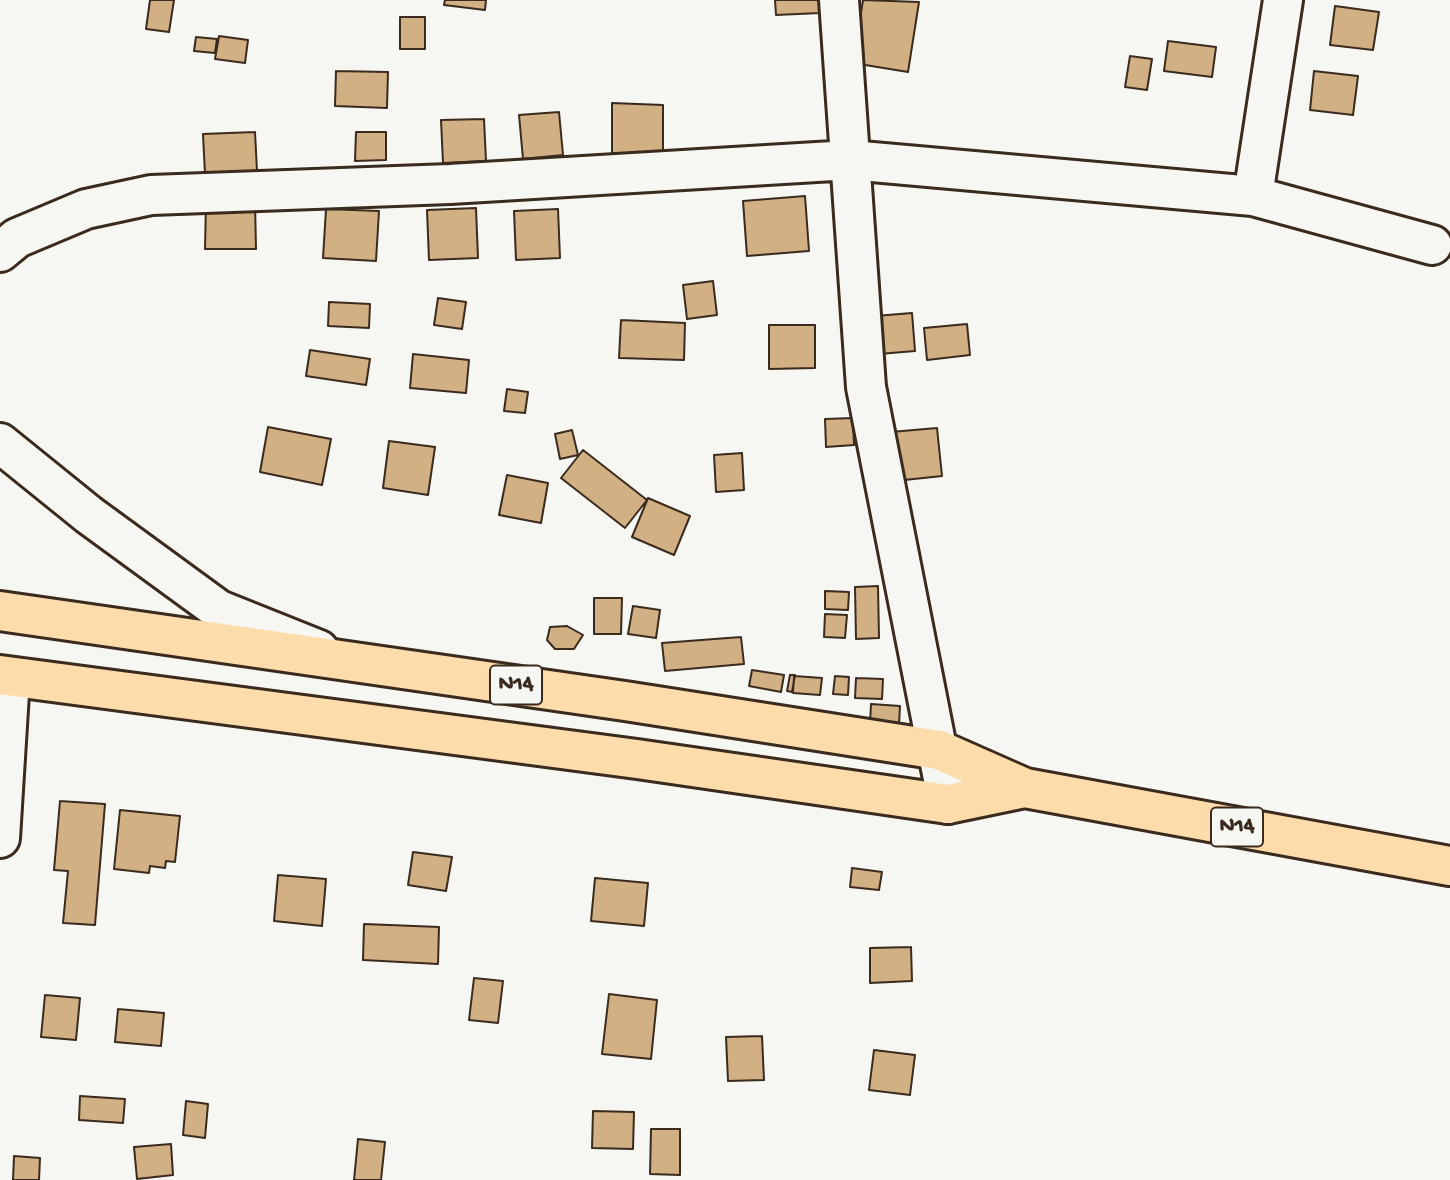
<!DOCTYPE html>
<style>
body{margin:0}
canvas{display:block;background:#f6f6f2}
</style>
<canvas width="1450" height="1180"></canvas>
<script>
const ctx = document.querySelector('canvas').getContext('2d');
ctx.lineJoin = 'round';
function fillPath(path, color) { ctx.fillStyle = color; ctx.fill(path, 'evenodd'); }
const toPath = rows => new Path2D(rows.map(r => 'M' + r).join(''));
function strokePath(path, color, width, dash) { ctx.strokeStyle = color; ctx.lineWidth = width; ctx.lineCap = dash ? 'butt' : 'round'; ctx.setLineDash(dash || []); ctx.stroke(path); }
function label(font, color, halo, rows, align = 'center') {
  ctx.font = font + ' "Gochi Hand",sans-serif'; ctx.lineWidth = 5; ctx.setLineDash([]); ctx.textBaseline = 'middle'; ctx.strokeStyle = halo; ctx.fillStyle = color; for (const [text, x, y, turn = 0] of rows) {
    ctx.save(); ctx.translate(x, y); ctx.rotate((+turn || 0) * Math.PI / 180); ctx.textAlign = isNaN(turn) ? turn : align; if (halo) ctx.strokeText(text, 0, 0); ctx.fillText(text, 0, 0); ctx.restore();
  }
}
const building = toPath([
 [150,0,174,0,169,32,146,29,150,0],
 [445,0,486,0,485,10,444,5,445,0],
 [775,0,819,0,820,13,776,15,775,0],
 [863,0,919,2,908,72,853,63,863,0],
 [1335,6,1379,12,1373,50,1330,45,1335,6],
 [400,17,425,17,425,49,400,49,400,17],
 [219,36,248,40,245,63,215,59,219,36],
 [196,37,217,39,215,53,194,51,196,37],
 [1168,41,1216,47,1212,77,1164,71,1168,41],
 [1130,56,1152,59,1147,90,1125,87,1130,56],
 [336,71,388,72,387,108,335,106,336,71],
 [1314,71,1358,76,1353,115,1310,110,1314,71],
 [612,103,663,105,663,154,612,153,612,103],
 [559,112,563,155,523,159,519,115,559,112],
 [484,119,486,161,443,163,441,120,484,119],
 [255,132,257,171,205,174,203,134,255,132],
 [356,132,386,132,386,160,355,161,356,132],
 [805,196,809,251,747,256,743,201,805,196],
 [206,202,255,203,256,249,205,249,206,202],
 [476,208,478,258,429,260,427,210,476,208],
 [326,209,379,211,376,261,323,258,326,209],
 [558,209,560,258,516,260,514,211,558,209],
 [713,281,717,315,687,319,683,285,713,281],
 [438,298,466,302,462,329,434,325,438,298],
 [329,302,370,304,369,328,328,326,329,302],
 [912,313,915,351,879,354,875,316,912,313],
 [621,320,685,323,684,360,619,358,621,320],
 [967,324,970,355,927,360,924,328,967,324],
 [769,325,815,325,815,368,769,369,769,325],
 [310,350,370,359,366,385,306,376,310,350],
 [413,354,469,360,466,393,410,388,413,354],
 [507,389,528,392,525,413,504,411,507,389],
 [853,418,854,445,826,447,825,419,853,418],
 [268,427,331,439,322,485,260,472,268,427],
 [937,428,942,476,895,481,891,432,937,428],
 [572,430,578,455,560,459,555,434,572,430],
 [389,441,435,447,428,495,383,488,389,441],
 [583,450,647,500,625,528,561,478,583,450],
 [742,453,744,490,716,492,714,455,742,453],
 [507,475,548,483,541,523,499,515,507,475],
 [648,498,690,516,674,555,632,537,648,498],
 [878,586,879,638,856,639,855,587,878,586],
 [825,591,849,592,848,610,825,609,825,591],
 [594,598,622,598,621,634,594,634,594,598],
 [633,606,660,610,656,638,628,634,633,606],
 [825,614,847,615,845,638,824,637,825,614],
 [567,626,583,635,574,649,555,649,547,640,550,627,567,626],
 [741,637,744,664,665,671,662,643,741,637],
 [752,670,784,675,781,692,749,686,752,670],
 [790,675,795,675,792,692,787,691,790,675],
 [794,676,822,678,820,695,793,693,794,676],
 [835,676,849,677,848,695,833,694,835,676],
 [856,678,883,679,882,699,855,698,856,678],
 [871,704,900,706,899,725,870,723,871,704],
 [60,801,105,804,95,925,63,923,68,871,54,870,60,801],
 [120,810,180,816,175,862,166,861,165,868,150,866,149,873,114,869,120,810],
 [413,852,452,857,446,891,408,885,413,852],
 [852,868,882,872,879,890,850,887,852,868],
 [278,875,326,879,322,926,274,921,278,875],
 [595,878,648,883,644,926,591,921,595,878],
 [364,924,439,927,438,964,363,960,364,924],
 [911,947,912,981,870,983,870,948,911,947],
 [474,978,503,981,498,1023,469,1020,474,978],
 [609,994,657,1000,651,1059,602,1054,609,994],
 [45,995,80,998,76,1040,41,1037,45,995],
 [118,1009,164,1013,161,1046,115,1042,118,1009],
 [762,1036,764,1080,728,1081,726,1037,762,1036],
 [874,1050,915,1055,910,1095,869,1090,874,1050],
 [80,1096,125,1099,123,1123,79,1120,80,1096],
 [186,1101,208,1104,205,1138,183,1135,186,1101],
 [593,1111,634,1112,633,1149,592,1148,593,1111],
 [651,1129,680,1129,680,1175,650,1174,651,1129],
 [358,1139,385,1142,381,1180,354,1180,358,1139],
 [171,1144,173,1175,137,1179,134,1147,171,1144],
 [14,1156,40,1158,39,1180,13,1180,14,1156]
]);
fillPath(building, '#d1b084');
strokePath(building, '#3b2a1e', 2);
const street = toPath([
 [839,0,866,387,948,804],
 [1253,196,1283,0],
 [0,252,17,238,86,209,151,195,450,184,850,160,1253,196,1432,245],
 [0,443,89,515,219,610,319,650],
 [0,838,10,677]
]);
const primary = toPath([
 [0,611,625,701,939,750,1025,788,1450,866],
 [0,675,637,759,948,804,1025,788]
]);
strokePath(street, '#3b2a1e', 44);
strokePath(primary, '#3b2a1e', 44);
strokePath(street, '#f6f6f2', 38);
strokePath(primary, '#fddcac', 38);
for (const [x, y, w] of [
 [516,685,52],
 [1237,827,52]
]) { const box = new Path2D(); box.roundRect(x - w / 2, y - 19.5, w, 39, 5); ctx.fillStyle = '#f6f6f2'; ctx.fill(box); strokePath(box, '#3b2a1e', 2); }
label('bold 23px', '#3b2a1e', null, [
 ["N14",516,685],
 ["N14",1237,827]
]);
</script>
